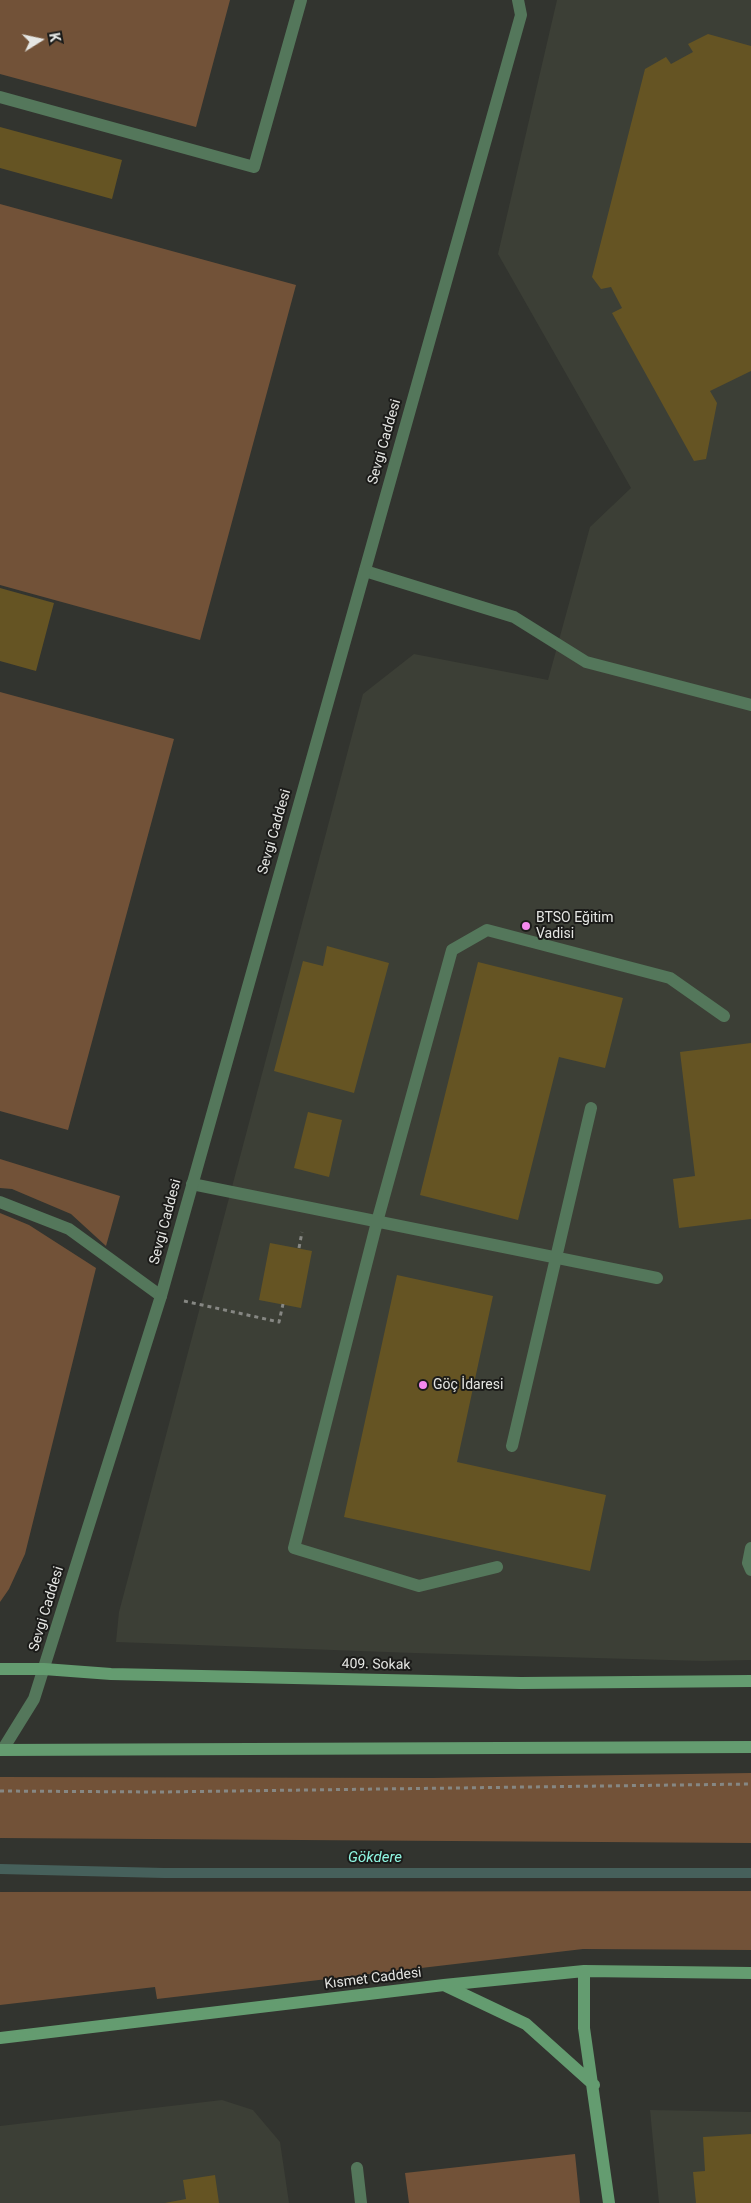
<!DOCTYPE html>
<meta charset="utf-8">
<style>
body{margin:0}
#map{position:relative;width:751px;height:2203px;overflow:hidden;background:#32342f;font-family:Roboto,sans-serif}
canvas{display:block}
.north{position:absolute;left:15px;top:15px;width:50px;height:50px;-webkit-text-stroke:4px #1b1b19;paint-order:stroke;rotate:80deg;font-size:14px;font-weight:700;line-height:20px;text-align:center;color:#e5e6e3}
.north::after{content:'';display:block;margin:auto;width:18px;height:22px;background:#e5e6e3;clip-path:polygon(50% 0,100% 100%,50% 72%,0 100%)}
</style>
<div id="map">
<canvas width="751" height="2203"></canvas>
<div class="north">K</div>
</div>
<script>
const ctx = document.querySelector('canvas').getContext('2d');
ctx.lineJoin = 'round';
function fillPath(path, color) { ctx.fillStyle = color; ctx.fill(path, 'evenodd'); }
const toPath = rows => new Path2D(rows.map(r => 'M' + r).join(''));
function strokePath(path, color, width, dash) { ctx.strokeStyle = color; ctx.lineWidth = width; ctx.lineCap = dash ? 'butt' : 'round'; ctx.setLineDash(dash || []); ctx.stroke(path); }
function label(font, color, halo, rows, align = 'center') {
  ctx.font = font + ' Roboto,sans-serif'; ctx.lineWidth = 4; ctx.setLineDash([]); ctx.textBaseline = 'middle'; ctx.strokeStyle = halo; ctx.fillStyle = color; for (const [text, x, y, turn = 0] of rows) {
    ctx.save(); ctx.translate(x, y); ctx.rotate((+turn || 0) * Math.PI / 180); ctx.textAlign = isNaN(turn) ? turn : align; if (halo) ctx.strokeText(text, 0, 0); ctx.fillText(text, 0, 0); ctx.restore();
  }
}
fillPath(toPath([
 [557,0,751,0,751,1660,704,1661,414,1653,116,1642,119,1612,363,694,414,654,548,680,590,527,631,488,498,254],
 [222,2100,253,2110,280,2142,289,2203,0,2203,0,2126],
 [650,2110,751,2112,751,2203,659,2203]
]), '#3c3f36');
fillPath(toPath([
 [0,0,230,0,196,127,0,74],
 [0,204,296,285,200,640,0,585],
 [0,692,174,739,68,1130,0,1111],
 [0,1159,120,1196,106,1246,71,1214,12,1189,0,1188],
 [0,1213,29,1225,96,1268,25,1554,9,1589,0,1602],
 [751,1773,751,1843,0,1838,0,1777,432,1778],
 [751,1891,751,1950,583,1949,157,1999,155,1987,0,2005,0,1892],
 [575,2154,580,2203,409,2203,405,2173]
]), '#725238');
strokePath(toPath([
 [0,1869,164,1873,751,1873]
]), '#46605b', 10);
fillPath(toPath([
 [708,34,751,46,751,371,710,391,717,403,706,459,694,461,612,313,622,308,611,287,601,289,592,277,645,69,666,57,671,64,693,52,688,44],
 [0,127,122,160,112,199,0,168],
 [0,588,54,603,36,671,0,661],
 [327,946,389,963,354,1093,274,1071,303,961,323,966],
 [478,962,623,998,605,1068,559,1057,518,1220,420,1195],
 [751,1043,751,1219,679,1228,673,1179,695,1176,680,1052],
 [308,1112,342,1120,329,1177,294,1168],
 [270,1243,312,1251,301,1308,259,1300],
 [397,1275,493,1296,457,1462,606,1495,590,1571,344,1517],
 [751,2134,751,2203,696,2203,693,2172,705,2171,703,2137],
 [215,2175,219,2203,165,2203,186,2199,183,2180]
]), '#655423');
strokePath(toPath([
 [299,1248,302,1232],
 [184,1301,279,1322,283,1304],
 [0,1791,159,1792,751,1784]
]), '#868783', 3, [4, 4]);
strokePath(toPath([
 [0,97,254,167,301,0],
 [192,1184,657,1278],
 [512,1446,591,1108],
 [497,1567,419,1586,294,1548,377,1222,452,950,487,930,670,978,724,1016],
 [357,2168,361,2203]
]), '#54775b', 12);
strokePath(toPath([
 [0,1202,69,1229,161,1296]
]), '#54775b', 12);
strokePath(toPath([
 [365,571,514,617,586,662,751,705],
 [751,1548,748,1563,751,1570]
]), '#54775b', 12);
strokePath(toPath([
 [3,1749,34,1699,161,1296,521,15,518,0]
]), '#54775b', 12);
strokePath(toPath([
 [0,1669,44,1669,111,1674,521,1683,751,1681],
 [0,1750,751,1747],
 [584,1971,584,2028,609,2203],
 [446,1986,526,2024,594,2085],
 [0,2038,444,1985,584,1971,751,1973]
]), '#649c70', 12);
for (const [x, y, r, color] of [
 [526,926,5,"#f589ee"],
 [423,1385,5,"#f589ee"]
]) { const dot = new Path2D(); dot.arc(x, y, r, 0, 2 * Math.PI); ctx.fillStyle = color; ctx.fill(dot); strokePath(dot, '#1b1b19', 2); }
label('14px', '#e5e6e3', '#1b1b19', [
 ["Sevgi Caddesi",385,442,-74],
 ["Sevgi Caddesi",275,832,-74],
 ["Sevgi Caddesi",166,1222,-75],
 ["Sevgi Caddesi",47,1609,-73],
 ["409. Sokak",376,1665,1],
 ["Kısmet Caddesi",373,1979,-7]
]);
label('14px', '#e5e6e3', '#1b1b19', [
 ["BTSO Eğitim",536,918],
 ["Vadisi",536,934],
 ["Göç İdaresi",433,1385]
], 'left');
label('italic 15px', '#8ff6e2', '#1b1b19', [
 ["Gökdere",375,1858]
]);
</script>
